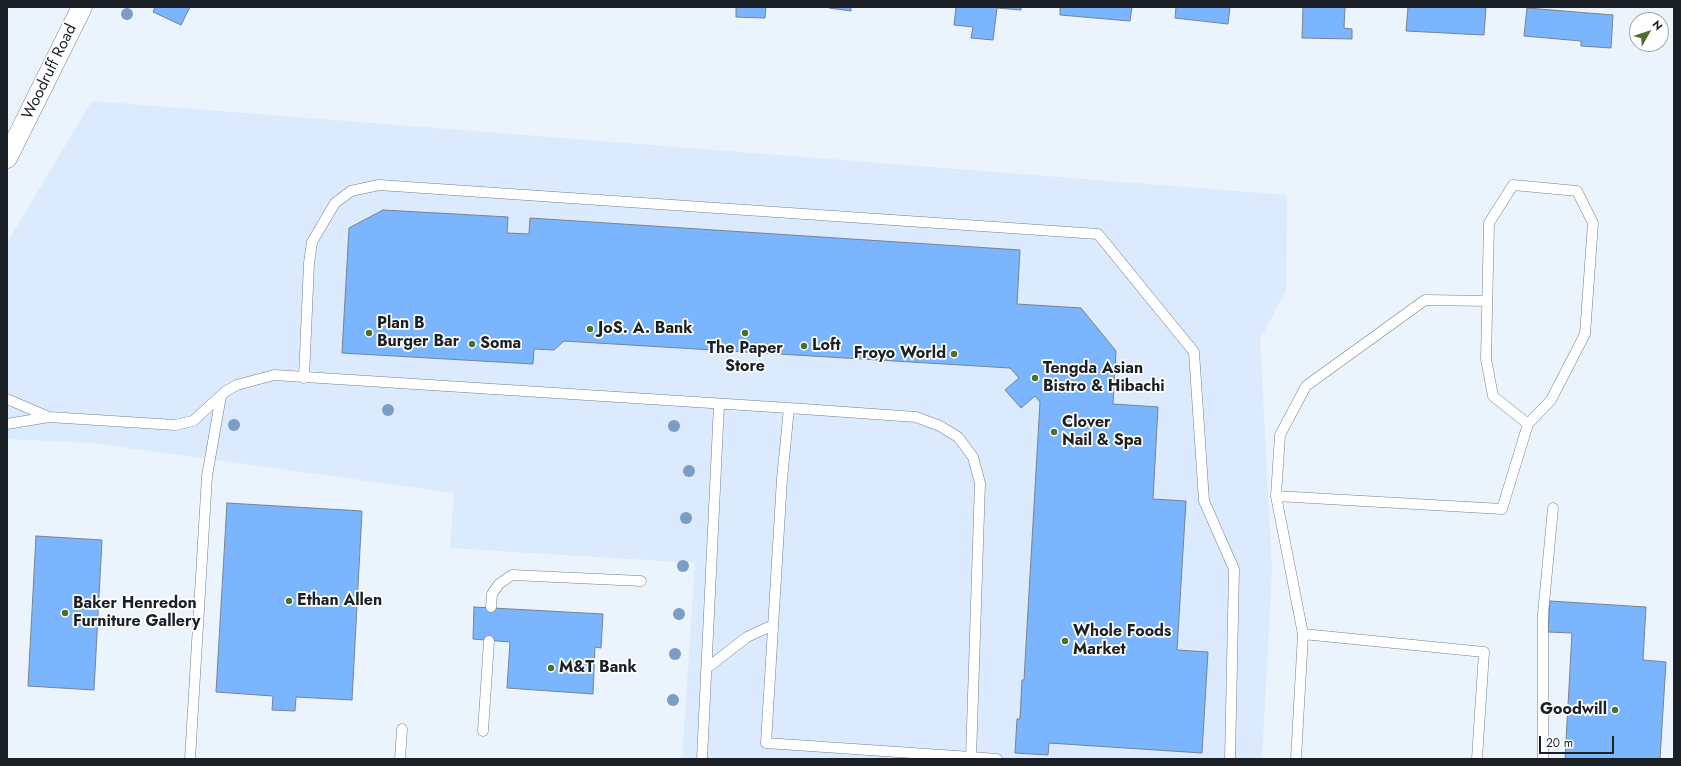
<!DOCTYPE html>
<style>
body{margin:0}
#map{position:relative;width:1681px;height:766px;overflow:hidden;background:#ebf3fd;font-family:Jost,sans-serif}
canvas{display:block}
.frame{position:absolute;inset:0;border:8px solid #1b2026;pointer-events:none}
.north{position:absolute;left:1629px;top:12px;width:40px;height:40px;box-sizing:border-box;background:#fff;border:1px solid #a4a6a8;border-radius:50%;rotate:51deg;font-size:11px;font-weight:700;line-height:16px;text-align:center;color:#1b2026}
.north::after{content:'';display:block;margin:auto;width:14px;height:18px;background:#4e712a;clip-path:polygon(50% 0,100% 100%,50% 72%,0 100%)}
.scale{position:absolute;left:1539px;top:736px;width:75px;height:18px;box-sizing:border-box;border:2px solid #1b2026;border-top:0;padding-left:5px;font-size:12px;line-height:14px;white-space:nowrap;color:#1b2026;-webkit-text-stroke:3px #fff;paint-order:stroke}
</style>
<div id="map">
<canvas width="1681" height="766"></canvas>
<div class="frame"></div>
<div class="north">N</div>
<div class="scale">20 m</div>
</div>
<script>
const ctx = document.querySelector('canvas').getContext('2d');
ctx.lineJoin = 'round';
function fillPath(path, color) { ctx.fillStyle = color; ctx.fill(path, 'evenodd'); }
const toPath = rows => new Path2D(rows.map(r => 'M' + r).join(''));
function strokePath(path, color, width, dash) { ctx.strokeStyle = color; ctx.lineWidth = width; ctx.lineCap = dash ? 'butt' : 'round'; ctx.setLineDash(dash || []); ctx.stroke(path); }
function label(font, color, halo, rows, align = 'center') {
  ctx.font = font + ' Jost,sans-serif'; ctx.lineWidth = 3.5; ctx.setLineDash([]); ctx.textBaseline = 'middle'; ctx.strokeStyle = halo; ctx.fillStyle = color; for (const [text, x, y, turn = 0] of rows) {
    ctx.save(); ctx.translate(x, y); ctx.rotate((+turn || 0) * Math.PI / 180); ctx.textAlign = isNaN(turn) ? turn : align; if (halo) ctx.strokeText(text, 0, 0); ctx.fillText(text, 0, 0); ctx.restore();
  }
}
fillPath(toPath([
 [92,101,1287,195,1286,291,1260,339,1272,570,1262,759,682,759,695,563,450,548,454,493,92,443,7,439,7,243]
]), '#dbeafc');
const building = toPath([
 [155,7,190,7,181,25,153,12,155,7],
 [736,7,766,7,765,18,736,17,736,7],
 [829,7,851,7,851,11,829,8,829,7],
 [956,7,1021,7,1021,10,997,8,993,40,971,38,973,27,954,25,956,7],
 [1060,7,1132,7,1130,21,1060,15,1060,7],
 [1176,7,1230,7,1228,24,1175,18,1176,7],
 [1303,7,1345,7,1344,28,1352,29,1352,39,1302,38,1303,7],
 [1408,7,1486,7,1484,35,1406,31,1408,7],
 [1527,8,1613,15,1611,48,1581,46,1581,41,1524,36,1527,8],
 [383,210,508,217,507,233,529,234,530,218,1020,250,1017,304,1081,308,1116,351,1113,404,1158,407,1153,499,1186,501,1177,650,1208,652,1202,753,1049,743,1048,755,1015,753,1017,719,1020,719,1022,680,1024,680,1040,402,1035,396,1021,408,1005,390,1019,378,1010,368,564,341,554,350,534,349,533,364,342,353,349,228,383,210],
 [227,503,362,511,352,700,296,697,295,711,272,710,273,696,216,692,227,503],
 [36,536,102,540,94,690,28,686,36,536],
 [1550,601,1646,607,1643,660,1666,662,1660,759,1565,759,1572,633,1548,632,1550,601],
 [474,607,603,614,601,648,595,647,593,694,507,688,510,642,473,639,474,607]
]);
fillPath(building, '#7ab5fe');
strokePath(building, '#778392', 1);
const lane = toPath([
 [304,378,309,263,312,242,335,203,351,191,379,185,1098,234,1194,352,1204,501,1234,569,1230,759],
 [7,399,49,417],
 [789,408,916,417,940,426,958,437,973,457,980,483,971,757,766,743,782,479,789,408],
 [7,424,49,417,175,425,193,421,226,391,237,385,274,375,789,408],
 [1276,496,1280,435,1306,386,1425,300,1487,301],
 [491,607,492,594,499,584,512,575,641,581],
 [1303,634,1276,496,1502,509,1528,424,1551,400,1585,334,1593,223,1577,191,1513,185,1489,223,1486,359,1493,396,1528,424],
 [707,668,747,637,773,625],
 [483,731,489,641],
 [971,757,997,759],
 [190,759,207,476,221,396],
 [400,759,402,729],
 [702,759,719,405],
 [1296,759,1303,634,1484,652,1477,759],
 [1543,759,1543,614,1553,508]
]);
const street = toPath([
 [7,158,82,7]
]);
strokePath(lane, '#74808f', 11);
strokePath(street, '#74808f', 21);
strokePath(lane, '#fff', 10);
strokePath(street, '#fff', 20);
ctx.fillStyle = '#799dc5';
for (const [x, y] of [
 [127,14],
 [388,410],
 [234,425],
 [674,426],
 [689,471],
 [686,518],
 [683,566],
 [679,614],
 [675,654],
 [673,700]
]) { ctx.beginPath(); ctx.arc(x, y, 6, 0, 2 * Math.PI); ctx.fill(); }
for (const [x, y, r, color] of [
 [590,329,4,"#4e712a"],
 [369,333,4,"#4e712a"],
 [745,333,4,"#4e712a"],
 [472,344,4,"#4e712a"],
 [804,346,4,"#4e712a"],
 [954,354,4,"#4e712a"],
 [1035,378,4,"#4e712a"],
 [1054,432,4,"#4e712a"],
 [289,601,4,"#4e712a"],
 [65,613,4,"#4e712a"],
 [1065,641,4,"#4e712a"],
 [551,668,4,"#4e712a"],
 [1615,710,4,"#4e712a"]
]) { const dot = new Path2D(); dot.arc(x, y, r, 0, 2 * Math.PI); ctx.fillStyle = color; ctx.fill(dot); strokePath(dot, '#fff', 1.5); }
label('16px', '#1b2026', '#fff', [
 ["Woodruff Road",50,72,-64]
]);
label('bold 16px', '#1b2026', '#fff', [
 ["Plan B",377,324],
 ["Burger Bar",377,342],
 ["JoS. A. Bank",598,329],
 ["Soma",480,344],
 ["Loft",812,346],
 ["The Paper",745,349,"center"],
 ["Store",745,367,"center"],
 ["Froyo World",946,354,"right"],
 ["Tengda Asian",1043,369],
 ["Bistro & Hibachi",1043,387],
 ["Clover",1062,423],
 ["Nail & Spa",1062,441],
 ["Ethan Allen",297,601],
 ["Baker Henredon",73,604],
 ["Furniture Gallery",73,622],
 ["Whole Foods",1073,632],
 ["Market",1073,650],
 ["M&T Bank",559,668],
 ["Goodwill",1607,710,"right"]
], 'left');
</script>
